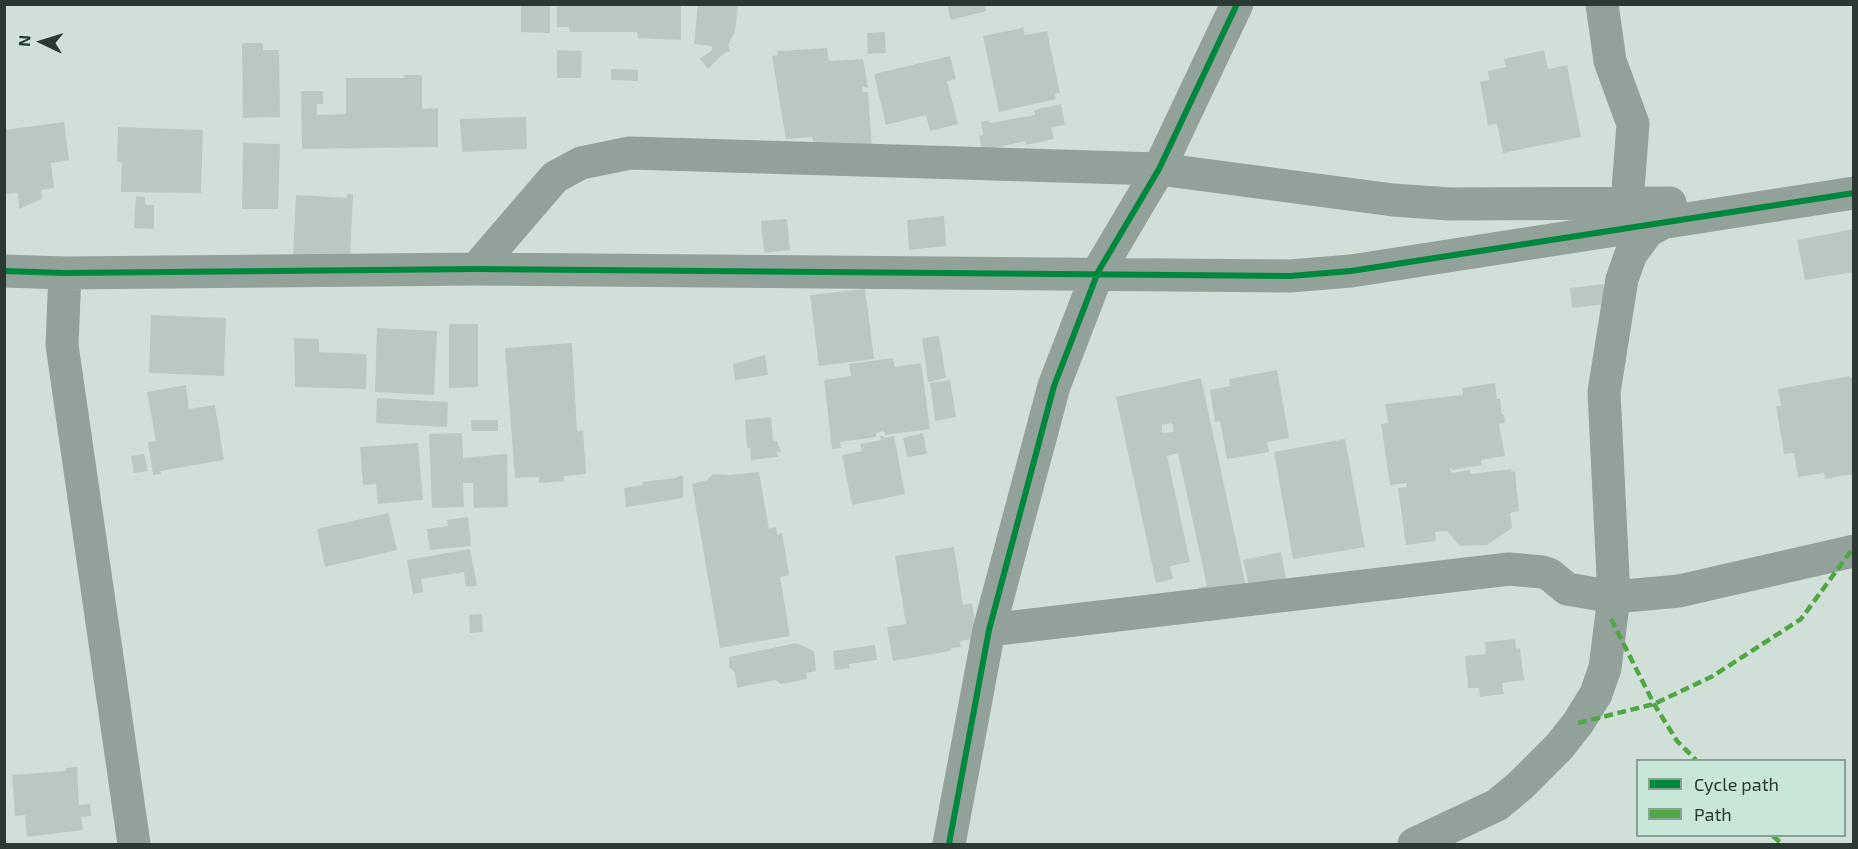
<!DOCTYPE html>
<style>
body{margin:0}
#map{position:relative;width:1858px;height:849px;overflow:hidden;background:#d0e0d8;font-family:"Exo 2",sans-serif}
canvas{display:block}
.frame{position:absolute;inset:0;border:6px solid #2c3832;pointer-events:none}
.legend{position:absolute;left:1636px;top:759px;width:210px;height:78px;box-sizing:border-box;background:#c9e7d8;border:2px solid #8aa196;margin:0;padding:8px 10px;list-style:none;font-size:18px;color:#2c3832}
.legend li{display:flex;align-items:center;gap:12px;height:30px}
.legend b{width:30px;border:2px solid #8aa196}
.north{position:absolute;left:12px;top:12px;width:60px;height:60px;-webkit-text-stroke:4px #c9e7d8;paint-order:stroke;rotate:274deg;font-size:16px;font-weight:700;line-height:24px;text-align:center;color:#2c3832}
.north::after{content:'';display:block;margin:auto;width:21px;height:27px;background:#2c3832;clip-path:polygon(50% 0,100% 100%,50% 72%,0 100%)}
</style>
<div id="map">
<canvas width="1858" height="849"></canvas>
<div class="frame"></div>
<ul class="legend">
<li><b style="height:8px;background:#00873e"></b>Cycle path</li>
<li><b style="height:8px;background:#51a644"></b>Path</li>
</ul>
<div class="north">N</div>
</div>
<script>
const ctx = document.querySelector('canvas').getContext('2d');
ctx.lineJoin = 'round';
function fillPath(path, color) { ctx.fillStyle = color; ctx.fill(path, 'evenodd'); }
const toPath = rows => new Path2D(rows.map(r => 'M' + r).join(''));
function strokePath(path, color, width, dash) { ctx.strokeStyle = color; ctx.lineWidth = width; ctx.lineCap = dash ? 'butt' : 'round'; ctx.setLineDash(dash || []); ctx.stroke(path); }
fillPath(toPath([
 [521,4,550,4,550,33,521,32],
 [557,4,681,4,681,40,638,38,637,32,570,32,569,27,557,27],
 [698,4,738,4,735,32,728,45,730,51,723,54,708,69,700,59,712,50,712,46,694,44],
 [947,4,984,4,986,11,951,20],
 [1023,28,1025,35,1047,31,1060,93,1055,94,1056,99,999,112,983,36],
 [885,32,886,53,868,54,867,33],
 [242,43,263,43,263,50,279,50,280,117,243,118],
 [827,48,829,61,863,59,868,88,862,86,863,92,868,92,872,149,816,155,812,137,786,139,772,56,778,55,777,51],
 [557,50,582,51,581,78,557,78],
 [1544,50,1548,69,1567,65,1581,137,1503,153,1497,124,1488,125,1480,82,1489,80,1488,71,1506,67,1504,59],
 [950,56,956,79,947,81,958,124,930,131,926,115,886,125,874,74],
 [611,69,638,70,638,81,611,80],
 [404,75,422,75,422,109,438,108,438,147,302,149,301,91,323,91,323,104,317,104,317,115,346,114,346,78,404,78],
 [1061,104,1065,125,1051,127,1047,111,1054,139,1026,145,1025,141,982,151,979,136,983,135,981,122,989,120,990,123,1035,115,1034,110],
 [526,117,527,149,462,152,460,119],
 [64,122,69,160,51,163,54,188,41,190,42,199,19,209,18,193,4,194,4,130],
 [118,127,203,130,201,193,121,192,122,163,117,161],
 [243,143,280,144,278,209,242,209],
 [347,194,353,194,350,258,293,256,296,195,347,198],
 [136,196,145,197,145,205,154,205,154,229,134,228],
 [944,216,946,246,909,250,907,220],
 [787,219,790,250,764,253,761,221],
 [1854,229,1854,272,1805,280,1797,240],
 [1604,284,1607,304,1572,308,1570,288],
 [865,289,874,359,819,366,810,295],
 [151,315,226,318,224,376,149,373],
 [449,324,478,324,478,387,449,388],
 [377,328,437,331,434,395,375,392],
 [939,336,946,378,928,382,922,338],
 [294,338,319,339,319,352,367,354,366,389,295,387],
 [572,343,577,431,583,430,586,474,564,476,564,481,539,483,539,477,515,478,505,348],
 [765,355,768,375,735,380,733,364],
 [893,358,895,367,921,363,930,429,885,435,884,431,876,433,876,437,840,442,841,448,832,449,824,380,851,376,849,364],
 [1277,370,1289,438,1267,442,1269,452,1227,459,1220,421,1215,422,1210,390,1230,386,1229,379],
 [1850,376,1854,381,1854,474,1825,479,1824,473,1798,477,1794,453,1784,454,1776,406,1781,406,1778,389],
 [1201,378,1249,601,1203,611,1198,588,1207,586,1178,453,1167,456,1190,562,1170,566,1173,579,1156,583,1116,397],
 [1172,423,1174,432,1162,433,1162,425],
 [950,380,956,417,935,421,930,383],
 [1495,383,1497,399,1500,399,1502,415,1504,415,1505,423,1499,424,1505,456,1481,460,1482,465,1453,470,1450,467,1451,473,1470,470,1471,474,1511,469,1512,472,1515,471,1519,511,1510,513,1512,528,1487,545,1460,546,1447,531,1435,532,1436,541,1406,545,1398,488,1407,487,1406,483,1390,485,1381,424,1388,423,1385,404,1463,395,1462,388],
 [186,385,189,409,215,405,224,460,160,471,161,474,153,475,148,442,156,441,147,392],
 [377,398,448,402,447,427,376,423],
 [771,417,773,441,777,441,781,452,777,452,778,457,751,460,750,448,747,448,745,420],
 [471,420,498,420,498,431,472,431],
 [462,433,463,458,507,454,508,507,474,508,473,483,463,483,464,507,432,508,429,434],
 [923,433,927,454,907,457,903,438],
 [880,436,884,436,885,442,885,438,894,436,905,494,852,505,842,455,862,451,860,444,881,440],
 [1345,439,1365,547,1293,559,1274,452],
 [418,443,423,500,378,504,376,484,363,485,360,447],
 [144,454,148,471,134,473,131,456],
 [759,472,769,529,776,527,777,535,782,533,789,575,780,577,790,636,720,648,692,484,707,480,713,474,729,475],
 [681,475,683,477,683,498,626,507,624,488,643,485,642,482,676,478],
 [388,513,397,550,325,567,317,529],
 [468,517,471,546,430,550,427,529,448,526,447,520],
 [954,547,963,605,972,603,978,638,960,641,961,647,951,648,950,651,893,661,887,627,906,624,895,556],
 [470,549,477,586,466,587,464,572,421,579,423,592,413,594,407,560],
 [1281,552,1287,584,1250,591,1243,560],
 [482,614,483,632,470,633,469,615],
 [1515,639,1516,649,1520,648,1524,680,1502,683,1504,694,1480,697,1479,688,1468,688,1465,656,1486,654,1485,642],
 [796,643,814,651,816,671,806,673,807,679,781,684,775,680,737,688,735,673,729,667,729,657],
 [875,645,877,660,849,664,850,668,835,670,833,651],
 [77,767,79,805,90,804,91,816,81,817,83,830,27,837,25,815,15,816,12,775,66,771,66,768]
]), '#bbc8c2');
strokePath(toPath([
 [1602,4,1610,61,1633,124,1627,203],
 [476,269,555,177,581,163,630,153,1159,169,1393,200,1450,204,1670,203],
 [4,271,65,273,476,269,1290,276,1351,271,1854,193],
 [65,273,62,345,134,844],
 [989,630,1509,569,1542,572,1549,574,1567,589,1614,597,1679,591,1854,551],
 [949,844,989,630,1054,386,1098,272,1159,169,1237,4],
 [1414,844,1497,805,1521,785,1559,747,1578,723,1596,694,1605,668,1614,597,1604,392,1622,279,1631,254,1648,231,1668,220]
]), '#92a19a', 33);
strokePath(toPath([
 [1611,619,1654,704,1677,741,1696,760],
 [1578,723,1654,704,1713,676,1801,619,1851,551],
 [1773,836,1782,844]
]), '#51a644', 4.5, [9, 4.5]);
strokePath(toPath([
 [4,271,65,273,476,269,1290,276,1351,271,1854,193],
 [949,844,989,630,1054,386,1098,272,1159,169,1237,4]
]), '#00873e', 6);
</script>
